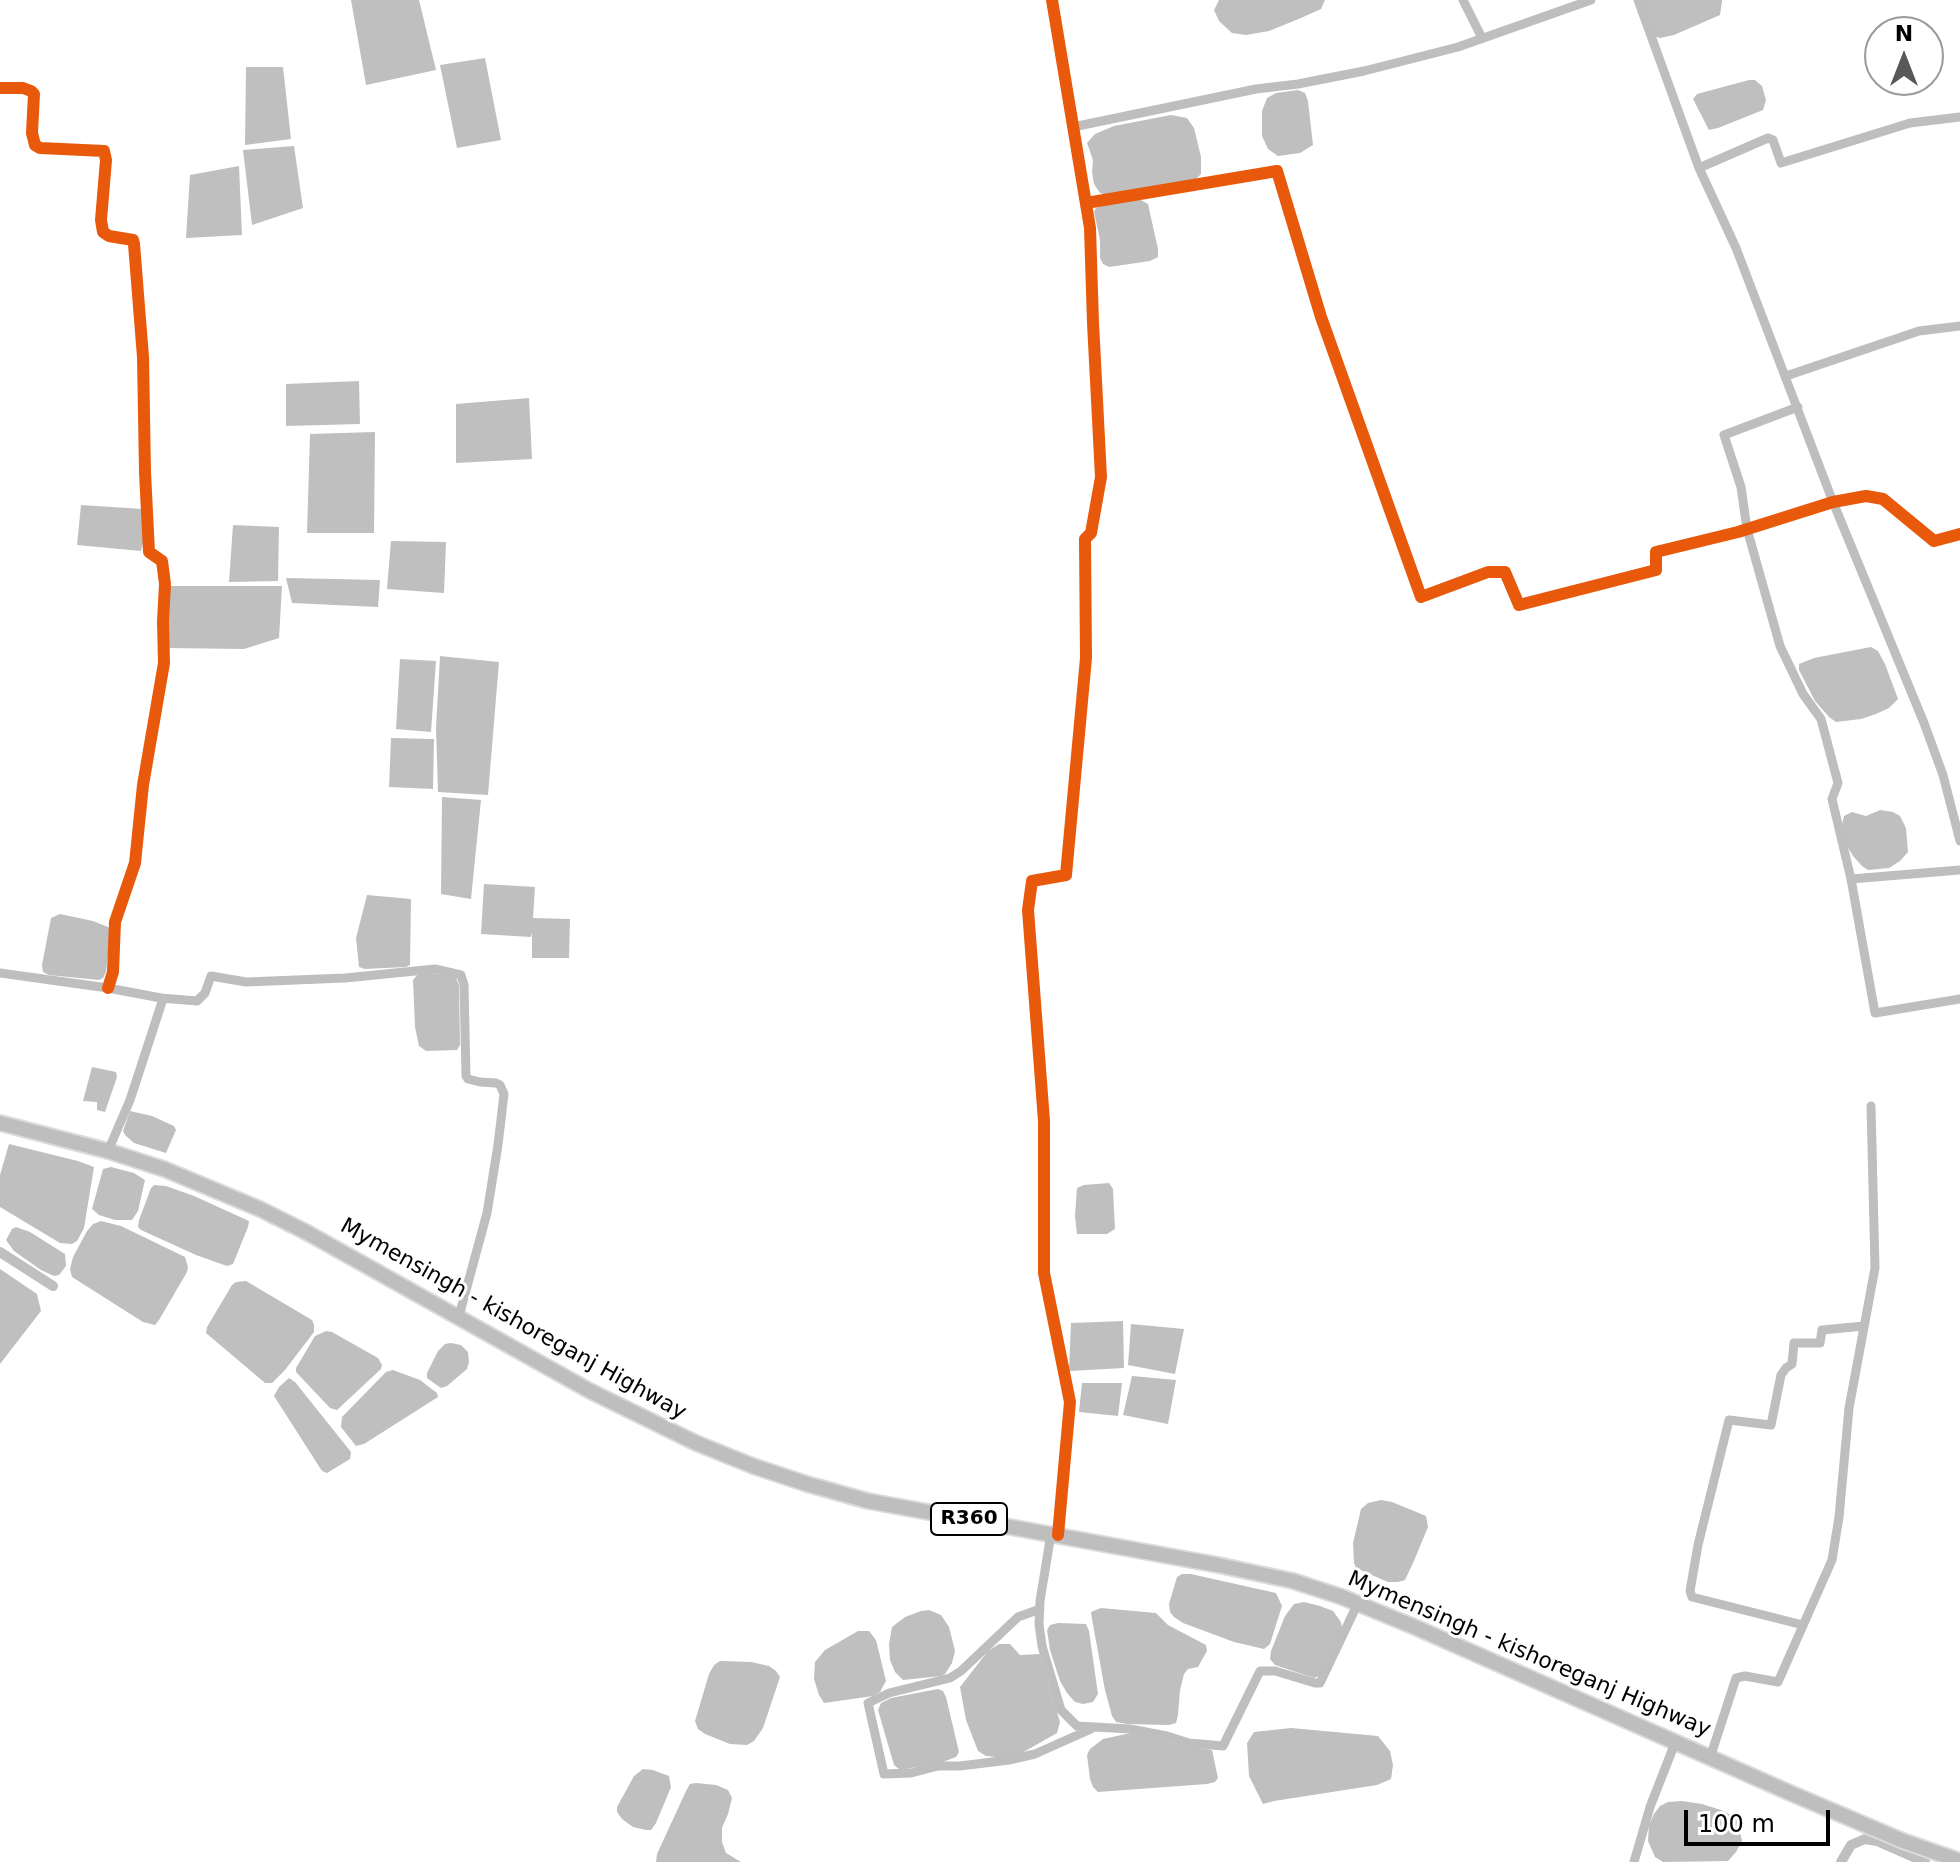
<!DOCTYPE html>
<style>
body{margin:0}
#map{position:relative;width:1960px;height:1862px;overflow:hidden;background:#fff;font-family:"DejaVu Sans",sans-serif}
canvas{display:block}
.north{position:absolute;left:1864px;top:16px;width:80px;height:80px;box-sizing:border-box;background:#fff;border:2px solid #999;border-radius:50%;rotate:0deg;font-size:22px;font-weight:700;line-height:32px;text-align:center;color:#000}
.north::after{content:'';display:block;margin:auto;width:28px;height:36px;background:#595959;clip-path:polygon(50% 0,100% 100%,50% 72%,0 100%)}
.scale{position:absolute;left:1684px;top:1810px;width:146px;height:36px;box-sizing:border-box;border:4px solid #000;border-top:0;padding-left:10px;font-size:24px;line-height:28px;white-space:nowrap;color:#000;-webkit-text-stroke:6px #fff;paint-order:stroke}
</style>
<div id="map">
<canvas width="1960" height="1862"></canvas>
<div class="north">N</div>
<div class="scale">100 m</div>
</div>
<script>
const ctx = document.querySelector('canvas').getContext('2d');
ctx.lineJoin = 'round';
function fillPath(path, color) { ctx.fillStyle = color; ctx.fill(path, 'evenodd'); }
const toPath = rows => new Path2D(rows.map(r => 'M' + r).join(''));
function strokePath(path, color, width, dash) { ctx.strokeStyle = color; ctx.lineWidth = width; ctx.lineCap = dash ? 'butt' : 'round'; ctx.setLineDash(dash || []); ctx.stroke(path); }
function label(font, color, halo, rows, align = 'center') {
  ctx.font = font + ' "DejaVu Sans",sans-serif'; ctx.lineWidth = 6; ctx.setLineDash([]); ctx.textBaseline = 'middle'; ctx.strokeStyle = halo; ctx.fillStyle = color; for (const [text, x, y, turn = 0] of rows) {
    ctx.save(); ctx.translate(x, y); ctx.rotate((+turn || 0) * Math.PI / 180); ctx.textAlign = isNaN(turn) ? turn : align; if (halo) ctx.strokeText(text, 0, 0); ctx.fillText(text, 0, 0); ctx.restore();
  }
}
fillPath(toPath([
 [351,0,419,0,436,70,366,85],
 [1219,0,1325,0,1321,9,1301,18,1269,31,1246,35,1232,33,1219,21,1214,10],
 [1640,0,1722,0,1722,1,1720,15,1674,35,1660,38,1656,37],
 [485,58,501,140,457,148,440,65],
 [246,67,283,67,291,139,245,145],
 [1749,80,1755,80,1762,86,1766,100,1763,110,1718,128,1709,130,1693,99,1697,94],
 [1298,90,1305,93,1308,101,1313,145,1300,153,1278,156,1268,149,1262,136,1262,111,1267,98,1276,93],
 [1171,115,1187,118,1194,128,1201,157,1201,174,1194,181,1106,195,1100,193,1094,184,1092,172,1093,160,1087,143,1095,134,1114,126],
 [294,146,303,208,252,225,243,150],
 [239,166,242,235,186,238,190,175],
 [1139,199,1148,204,1158,249,1158,257,1150,261,1109,267,1103,264,1100,258,1100,240,1094,212,1096,208,1112,202],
 [359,381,360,424,286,426,286,384],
 [529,398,532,459,456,463,456,404],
 [375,432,374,533,307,533,310,434],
 [81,505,143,509,146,531,141,551,77,545],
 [233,525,279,527,278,581,229,582],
 [391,541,446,542,444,593,387,589],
 [286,578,380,580,378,607,292,603],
 [170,586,282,586,279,638,244,649,166,648],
 [1871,647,1878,651,1885,664,1898,699,1889,708,1876,714,1861,719,1836,722,1829,717,1815,701,1799,670,1799,664,1814,658],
 [440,656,499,662,488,795,438,792,436,728],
 [400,659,436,661,431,732,396,729],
 [391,738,434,739,433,789,389,787],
 [442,797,481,800,471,899,441,894],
 [1880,810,1893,812,1900,816,1906,828,1908,852,1900,861,1889,868,1868,870,1862,866,1853,856,1847,846,1842,825,1844,816,1852,812,1866,816],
 [484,884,535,887,533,918,570,919,569,958,532,958,532,932,531,937,481,934],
 [367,895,411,899,410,965,406,967,365,969,359,967,356,938],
 [60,914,93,921,108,927,111,930,106,972,103,978,99,980,49,975,43,972,42,965,51,918],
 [431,973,456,978,459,985,460,1045,457,1050,426,1051,419,1046,415,1027,413,980,418,974],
 [92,1067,116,1072,117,1077,105,1112,97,1110,97,1102,83,1101],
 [130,1111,152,1116,174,1126,176,1130,166,1153,134,1143,125,1135,123,1131],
 [9,1144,78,1161,94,1167,84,1228,77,1241,72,1244,60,1243,0,1207,0,1175],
 [111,1167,134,1173,145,1180,138,1211,132,1220,115,1220,99,1215,92,1209,103,1169],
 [1109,1183,1113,1189,1115,1229,1107,1234,1077,1234,1075,1216,1077,1188,1084,1185],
 [154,1185,166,1186,194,1196,249,1221,248,1227,233,1264,227,1266,196,1255,141,1230,138,1227,139,1220,151,1188],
 [101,1221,121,1226,185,1257,188,1267,187,1272,159,1320,155,1325,143,1322,72,1277,70,1269,73,1257,87,1231,93,1224],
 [16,1227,30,1232,65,1254,66,1266,59,1275,54,1276,41,1270,14,1251,6,1240,12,1229],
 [0,1269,37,1294,41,1311,0,1364],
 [246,1281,312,1320,314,1325,314,1332,285,1370,272,1383,265,1383,206,1333,207,1327,232,1285,236,1282],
 [1123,1321,1124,1368,1069,1371,1071,1323],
 [1131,1324,1184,1329,1175,1374,1128,1365],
 [326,1331,332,1332,378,1358,382,1365,381,1369,337,1410,330,1408,296,1372,296,1368,315,1336],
 [451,1343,461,1345,468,1352,469,1362,467,1369,447,1386,441,1388,427,1378,427,1373,438,1351,445,1344],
 [393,1370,420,1380,437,1393,438,1397,364,1444,356,1446,341,1427,342,1417,386,1372],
 [1132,1376,1176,1380,1168,1424,1123,1415],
 [289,1378,295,1382,351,1452,350,1459,327,1473,322,1471,274,1396,279,1387],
 [1082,1383,1122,1383,1118,1416,1079,1412],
 [1381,1500,1392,1502,1426,1516,1428,1527,1413,1563,1405,1580,1398,1582,1388,1582,1367,1573,1356,1568,1354,1563,1353,1543,1361,1509,1368,1503],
 [1182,1574,1191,1574,1276,1593,1282,1606,1270,1644,1264,1649,1234,1642,1183,1623,1174,1617,1170,1612,1169,1604,1177,1577],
 [1304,1602,1320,1606,1333,1611,1341,1622,1342,1629,1319,1676,1314,1678,1275,1665,1270,1659,1271,1651,1285,1616,1294,1604],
 [1101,1608,1156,1613,1168,1625,1206,1645,1207,1651,1198,1667,1188,1669,1184,1674,1180,1690,1178,1715,1176,1723,1169,1725,1127,1724,1116,1722,1112,1716,1105,1690,1092,1619,1091,1612],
 [929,1610,941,1615,949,1627,955,1651,952,1663,945,1674,941,1676,903,1680,895,1672,890,1660,889,1644,892,1627,905,1617,921,1611],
 [1058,1623,1086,1624,1089,1631,1098,1694,1093,1702,1083,1704,1075,1702,1067,1693,1060,1681,1050,1650,1047,1630,1050,1625],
 [858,1631,869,1631,876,1640,886,1681,880,1692,873,1696,824,1703,819,1695,814,1679,815,1662,825,1650],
 [999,1644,1010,1644,1020,1655,1040,1654,1060,1722,1057,1733,1020,1754,1004,1758,986,1756,978,1751,966,1720,960,1687,988,1651],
 [720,1661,751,1662,769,1666,776,1671,780,1677,763,1728,754,1741,747,1745,730,1744,705,1734,698,1729,695,1721,709,1674,714,1665],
 [938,1689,943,1691,946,1697,959,1752,956,1757,940,1763,900,1770,894,1765,878,1710,881,1703,891,1698],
 [1291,1728,1378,1736,1390,1751,1393,1765,1391,1779,1377,1785,1274,1801,1263,1804,1249,1776,1247,1743,1254,1732],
 [1131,1733,1149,1735,1185,1746,1212,1750,1218,1778,1215,1782,1207,1784,1098,1792,1093,1787,1090,1779,1087,1755,1090,1749,1103,1739],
 [643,1769,653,1770,669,1776,671,1787,656,1823,651,1830,646,1830,633,1827,622,1819,617,1812,617,1807,634,1776],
 [696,1783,716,1785,728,1790,732,1798,728,1814,722,1828,722,1842,726,1853,741,1862,656,1862,657,1854,686,1791,690,1784],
 [1682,1801,1702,1804,1721,1810,1737,1818,1742,1841,1736,1852,1728,1861,1663,1862,1655,1857,1648,1841,1649,1825,1654,1814,1660,1806,1668,1802]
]), '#bfbfbf');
strokePath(toPath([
 [0,1252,53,1286],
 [1841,1862,1851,1845,1865,1839,1877,1841,1925,1862]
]), '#bfbfbf', 10);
const primary = toPath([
 [0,1123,108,1151,164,1169,260,1209,306,1232,590,1391,696,1443,753,1466,807,1484,868,1501,1218,1565,1293,1581,1342,1597,1417,1628,1788,1792,1903,1841,1960,1861]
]);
strokePath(primary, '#dbdbdb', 18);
strokePath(toPath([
 [1052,0,1090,228,1093,323,1101,477,1091,533,1085,539,1086,658,1066,875,1032,881,1028,910,1044,1121,1044,1273,1070,1402,1058,1535],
 [1463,0,1482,38],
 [1638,0,1699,168,1736,248,1833,502,1924,723,1943,775,1960,841],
 [0,88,23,88,31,91,34,94,32,133,35,145,40,148,104,151,106,160,101,220,103,232,109,236,133,240,134,244,143,357,145,472,149,552,162,561,165,584,163,621,164,663,143,785,135,863,115,922,113,972,108,988],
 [1073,127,1256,89,1298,84,1364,71,1458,47,1591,0],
 [1699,168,1768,138,1773,140,1781,163,1910,123,1960,117],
 [1086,203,1277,171,1321,317,1421,597,1488,572,1505,572,1519,605,1656,570,1656,552,1738,532,1833,502,1866,496,1883,499,1934,541,1960,534],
 [1786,376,1919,331,1960,326],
 [1798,407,1724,435,1741,487,1747,529,1780,646,1803,694,1821,719,1838,783,1832,799,1851,879,1875,1013,1960,999],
 [1851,879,1960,870],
 [0,973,108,988,161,998,162,1002,130,1100,108,1151],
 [161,998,197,1001,205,993,211,976,246,982,345,978,435,969,461,975,464,985,466,1076,468,1079,480,1082,496,1083,500,1085,504,1094,498,1145,487,1213,459,1316],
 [1051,1534,1040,1601,1039,1624,1042,1646,1061,1710,1077,1726,1130,1729,1167,1736,1189,1743,1223,1746,1260,1671,1275,1671,1315,1683,1320,1683,1358,1603],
 [1040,1609,1018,1617,961,1671,950,1678,889,1693,868,1703,884,1774,911,1773,938,1766,960,1766,1009,1760,1035,1754,1091,1729],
 [1803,1625,1692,1597,1690,1591,1698,1545,1729,1420,1771,1425,1781,1375,1786,1368,1792,1364,1794,1343,1820,1343,1822,1330,1864,1326],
 [1710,1758,1736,1678,1745,1676,1778,1682,1832,1560,1839,1517,1849,1408,1875,1268,1871,1106],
 [1634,1862,1650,1807,1675,1743]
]), '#bebebe', 9);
strokePath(primary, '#bebebe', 14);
strokePath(toPath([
 [1052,0,1090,228,1093,323,1101,477,1091,533,1085,539,1086,658,1066,875,1032,881,1028,910,1044,1121,1044,1273,1070,1402,1058,1535],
 [0,88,23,88,31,91,34,94,32,133,35,145,40,148,104,151,106,160,101,220,103,232,109,236,133,240,134,244,143,357,145,472,149,552,162,561,165,584,163,621,164,663,143,785,135,863,115,922,113,972,108,988],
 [1086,203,1277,171,1321,317,1421,597,1488,572,1505,572,1519,605,1656,570,1656,552,1738,532,1833,502,1866,496,1883,499,1934,541,1960,534]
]), '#e8590c', 12);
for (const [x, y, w] of [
 [969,1519,76]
]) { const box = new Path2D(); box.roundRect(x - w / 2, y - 16, w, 32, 6); ctx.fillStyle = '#fff'; ctx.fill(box); strokePath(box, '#000', 2); }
label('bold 20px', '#000', null, [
 ["R360",969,1519]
]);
label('22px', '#000', '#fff', [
 ["Mymensingh - kishoreganj Highway",513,1320,29],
 ["Mymensingh - kishoreganj Highway",1529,1655,23]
]);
</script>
